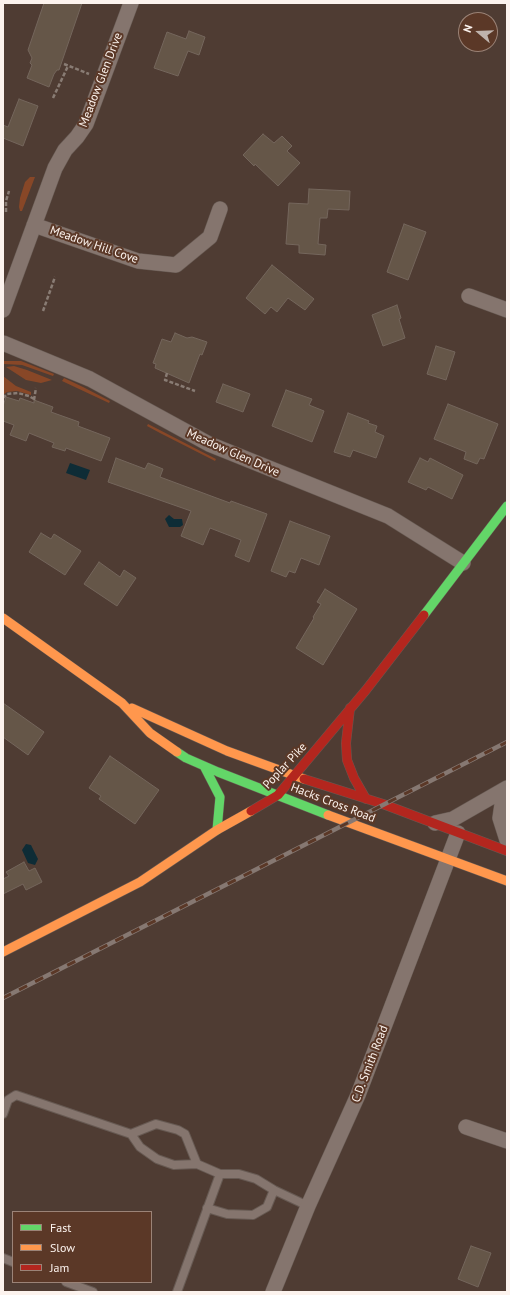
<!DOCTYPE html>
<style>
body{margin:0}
#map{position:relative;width:510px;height:1295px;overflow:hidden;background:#4f3c33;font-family:"PT Sans",sans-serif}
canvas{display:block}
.frame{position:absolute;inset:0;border:4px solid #fcf3ee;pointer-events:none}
.legend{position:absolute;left:12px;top:1211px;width:140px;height:72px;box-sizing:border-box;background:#5b3827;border:1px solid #9b8377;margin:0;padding:5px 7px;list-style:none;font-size:12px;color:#fcf3ee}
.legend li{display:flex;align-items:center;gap:8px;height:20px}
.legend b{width:20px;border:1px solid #9b8377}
.north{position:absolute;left:458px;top:12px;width:40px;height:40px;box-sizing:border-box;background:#5b3827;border:1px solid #9b8377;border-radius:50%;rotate:289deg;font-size:11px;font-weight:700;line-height:16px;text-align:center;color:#fcf3ee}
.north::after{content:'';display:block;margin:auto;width:14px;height:18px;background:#bfb3ad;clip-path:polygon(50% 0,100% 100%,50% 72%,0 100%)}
</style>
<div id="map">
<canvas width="510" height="1295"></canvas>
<div class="frame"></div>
<ul class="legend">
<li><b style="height:5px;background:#63d668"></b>Fast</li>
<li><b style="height:5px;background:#ff974d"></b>Slow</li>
<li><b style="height:5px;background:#b3261e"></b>Jam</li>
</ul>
<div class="north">N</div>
</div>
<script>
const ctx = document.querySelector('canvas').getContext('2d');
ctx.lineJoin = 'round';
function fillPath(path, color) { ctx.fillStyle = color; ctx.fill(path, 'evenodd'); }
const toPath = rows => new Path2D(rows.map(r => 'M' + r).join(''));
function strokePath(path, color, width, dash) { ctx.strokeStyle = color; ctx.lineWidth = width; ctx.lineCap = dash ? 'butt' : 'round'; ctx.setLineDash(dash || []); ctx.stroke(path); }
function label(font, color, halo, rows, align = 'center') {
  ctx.font = font + ' "PT Sans",sans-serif'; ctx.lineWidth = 4; ctx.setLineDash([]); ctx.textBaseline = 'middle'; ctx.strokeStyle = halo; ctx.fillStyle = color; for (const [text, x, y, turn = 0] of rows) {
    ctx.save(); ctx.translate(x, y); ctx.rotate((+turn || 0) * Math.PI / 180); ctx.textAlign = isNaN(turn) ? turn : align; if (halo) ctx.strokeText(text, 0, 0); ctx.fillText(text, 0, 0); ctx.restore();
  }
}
fillPath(toPath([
 [30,177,35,177,22,211,20,211,19,207,20,198,25,182],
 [4,361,21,361,54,374,53,376,22,365,4,364],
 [14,366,27,370,52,380,41,383,26,380,6,367],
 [3,376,16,386,31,392,31,395,17,391,7,392,3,395],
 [64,378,83,387,110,401,109,403,62,381],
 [148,424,216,459,215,461,160,433,147,426]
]), '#884727');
fillPath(toPath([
 [70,463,90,470,86,480,66,473],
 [169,515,174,519,182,519,183,525,180,527,169,527,165,519],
 [26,844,31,845,38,859,35,865,28,863,22,850]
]), '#0e2c36');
const building = toPath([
 [44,3,82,3,59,70,57,70,54,74,49,87,27,78,32,65,30,63,32,58,28,50,44,3],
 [189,31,205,37,199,55,188,51,178,76,154,68,167,32,186,39,189,31],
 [19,99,38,106,23,146,3,138,3,125,8,127,19,99],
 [263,134,274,143,282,136,292,146,287,151,300,163,278,186,255,164,254,166,243,155,263,134],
 [309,189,350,191,349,210,328,209,327,218,320,218,318,244,326,245,325,255,299,253,299,245,286,244,289,203,308,204,309,189],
 [404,224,426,232,408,280,387,272,404,224],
 [272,265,314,299,305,310,288,298,277,312,271,307,265,314,246,298,272,265],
 [397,305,401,318,399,319,405,338,383,346,372,315,397,305],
 [175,333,187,338,192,337,207,342,202,355,200,354,189,383,155,368,156,364,153,363,162,339,171,342,175,333],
 [436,346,455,352,446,380,427,374,436,346],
 [223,384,250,394,243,412,216,402,223,384],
 [286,390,312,399,309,405,324,411,312,442,272,426,286,390],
 [6,397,19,401,20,398,34,403,34,400,53,407,51,412,79,422,78,426,110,438,101,461,66,448,65,451,52,447,54,443,29,433,26,441,10,435,14,425,3,421,3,406,6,397],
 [448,404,498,424,484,459,480,458,477,464,464,459,466,452,434,439,448,404],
 [348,413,369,421,368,423,377,426,375,432,384,436,376,458,353,450,350,457,334,452,348,413],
 [116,458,145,469,148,463,163,469,160,477,230,503,231,501,267,514,249,562,235,556,241,540,210,528,203,545,181,536,191,511,108,482,116,458],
 [420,458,428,462,430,458,463,475,452,499,428,487,426,490,408,482,420,458],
 [290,521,330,536,319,565,301,558,295,573,289,571,286,577,271,571,290,521],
 [41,533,51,539,54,534,81,551,65,575,29,552,41,533],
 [99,562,120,577,124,570,136,578,117,606,84,584,99,562],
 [325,589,357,609,323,665,296,648,314,618,313,617,321,604,317,602,325,589],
 [3,703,44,732,28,755,3,737,3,703],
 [110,756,159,790,135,824,99,799,101,796,89,788,110,756],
 [24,862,29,871,35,868,42,882,26,890,23,884,3,894,3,879,9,876,6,872,24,862],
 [471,1246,491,1253,478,1287,458,1279,471,1246]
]);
fillPath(building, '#655648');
strokePath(building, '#74665c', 1);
const lane = toPath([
 [3,1114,8,1100,16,1095,131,1134,140,1147,157,1159,174,1165,197,1164,220,1174],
 [131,1134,156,1124,178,1130,185,1134,197,1164],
 [207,1208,227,1214,253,1215,267,1207,274,1190],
 [3,1258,13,1262],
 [66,1282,93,1292],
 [177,1292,220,1174,239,1174,256,1179,274,1190,308,1206]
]);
const street = toPath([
 [34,225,138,261,176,265,210,237,220,209],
 [469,296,507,310],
 [3,310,55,168,65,150,77,137,86,124,131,3],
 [3,343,90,379,209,444,388,516,463,563],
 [507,790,502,804,500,818,507,840],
 [435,823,453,819,507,788],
 [466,1127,507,1141],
 [273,1292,308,1206,358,1095,458,833]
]);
const fast = toPath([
 [424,615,507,506],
 [177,752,186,758,218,772,328,815],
 [204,766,220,797,217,830]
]);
const slow = toPath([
 [3,618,122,703,150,733,177,752],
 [132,708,227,751,304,779],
 [328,815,507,881],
 [3,952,140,882,217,830,251,811]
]);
const jam = toPath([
 [350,708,346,743,347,760,354,778,366,799],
 [304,779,383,804,507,851],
 [251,811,278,795,366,690,424,615]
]);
strokePath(lane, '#675a53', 10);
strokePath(street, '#675a53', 16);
strokePath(fast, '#675a53', 10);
strokePath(slow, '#675a53', 10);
strokePath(jam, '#675a53', 10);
strokePath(toPath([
 [64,64,89,74],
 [53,98,68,66],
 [6,212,6,201,9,191],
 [43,311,55,277],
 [167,373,165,380,195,391],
 [3,398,7,394,18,393,29,396,34,399],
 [34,400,36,388]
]), '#897c74', 2.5, [4, 2]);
strokePath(lane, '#85756e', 8);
strokePath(street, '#85756e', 15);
strokePath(fast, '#63d668', 9);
strokePath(slow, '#ff974d', 9);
strokePath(jam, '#b3261e', 9);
const rail = toPath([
 [3,998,507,742]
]);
strokePath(rail, '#867872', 4.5);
strokePath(rail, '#5b3827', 3, [9]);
label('12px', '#fcf3ee', '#5b3827', [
 ["Meadow Glen Drive",101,80,-69],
 ["Meadow Hill Cove",94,245,19],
 ["Meadow Glen Drive",233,453,24],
 ["Poplar Pike",285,766,-47],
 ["Hacks Cross Road",333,803,21],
 ["C.D. Smith Road",370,1064,-69]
]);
</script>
